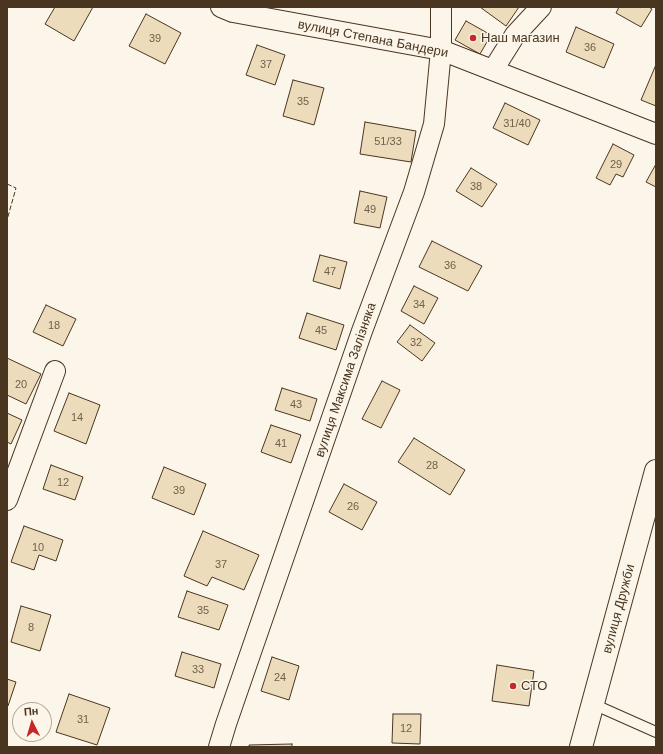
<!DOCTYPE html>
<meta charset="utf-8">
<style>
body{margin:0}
#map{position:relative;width:663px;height:754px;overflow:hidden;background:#fbf6e9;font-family:Helvetica,sans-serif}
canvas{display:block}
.frame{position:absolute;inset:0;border:8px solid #4a3520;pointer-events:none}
.north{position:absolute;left:12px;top:702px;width:40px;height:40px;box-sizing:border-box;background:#fbf6e9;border:1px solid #b4a999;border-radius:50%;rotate:355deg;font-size:11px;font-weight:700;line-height:16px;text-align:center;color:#4a3520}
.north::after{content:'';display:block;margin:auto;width:14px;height:18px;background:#c62828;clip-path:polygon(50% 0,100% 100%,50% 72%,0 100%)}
</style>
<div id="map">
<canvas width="663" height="754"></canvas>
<div class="frame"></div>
<div class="north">Пн</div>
</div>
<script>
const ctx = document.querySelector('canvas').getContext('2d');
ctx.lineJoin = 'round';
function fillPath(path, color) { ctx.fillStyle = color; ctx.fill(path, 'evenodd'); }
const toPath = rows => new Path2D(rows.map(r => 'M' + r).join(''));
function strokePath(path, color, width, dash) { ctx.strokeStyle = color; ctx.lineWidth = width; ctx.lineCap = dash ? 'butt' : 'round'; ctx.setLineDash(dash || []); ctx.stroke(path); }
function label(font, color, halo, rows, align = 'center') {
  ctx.font = font + ' Helvetica,sans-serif'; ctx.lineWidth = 3; ctx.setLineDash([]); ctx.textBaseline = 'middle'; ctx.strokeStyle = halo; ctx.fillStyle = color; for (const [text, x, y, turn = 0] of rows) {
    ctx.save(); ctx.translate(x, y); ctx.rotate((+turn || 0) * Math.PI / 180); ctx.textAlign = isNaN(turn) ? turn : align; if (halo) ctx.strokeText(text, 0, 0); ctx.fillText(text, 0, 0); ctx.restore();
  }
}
const building = toPath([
 [55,7,93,7,74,41,45,24,55,7],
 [480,7,519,7,506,26,480,7],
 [619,7,649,7,652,9,641,27,616,13,619,7],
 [146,14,181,33,165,64,129,46,146,14],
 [466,21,491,35,480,54,455,40,466,21],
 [576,27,614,44,604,68,566,52,576,27],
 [257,45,285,55,275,85,246,75,257,45],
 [655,67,656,67,656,106,641,100,655,67],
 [293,80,324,88,314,125,283,116,293,80],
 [505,103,540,120,528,145,493,128,505,103],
 [365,122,416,131,411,162,360,154,365,122],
 [613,144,634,155,623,177,616,174,610,185,596,178,613,144],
 [656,164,656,187,646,182,656,164],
 [471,168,497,184,482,207,456,191,471,168],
 [360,191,387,197,380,228,354,223,360,191],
 [432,241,482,266,468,291,419,267,432,241],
 [320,255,347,262,340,289,313,281,320,255],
 [414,286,438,298,424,324,401,311,414,286],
 [46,305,76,319,63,346,33,332,46,305],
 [307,313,344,325,336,350,299,338,307,313],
 [410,325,435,343,422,361,397,342,410,325],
 [7,358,41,374,26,404,7,395,7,358],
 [382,381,400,390,381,428,362,419,382,381],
 [282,388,317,399,310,421,275,410,282,388],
 [69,393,100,405,86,444,54,431,69,393],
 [7,413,22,420,11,444,7,442,7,413],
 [271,425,301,435,291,463,261,452,271,425],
 [414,438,465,470,450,495,398,462,414,438],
 [51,465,83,477,75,500,43,489,51,465],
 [164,467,206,484,194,515,152,498,164,467],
 [344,484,377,502,362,530,329,512,344,484],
 [24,526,63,540,56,561,39,555,34,570,11,562,24,526],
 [203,531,259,555,244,590,212,577,207,586,184,576,203,531],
 [187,591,228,605,219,630,178,617,187,591],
 [21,606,51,615,40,651,11,642,21,606],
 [182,652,221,664,214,688,175,676,182,652],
 [272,657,299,666,289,700,261,691,272,657],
 [497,665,534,671,529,706,492,701,497,665],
 [7,679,16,682,8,706,7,706,7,679],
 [69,694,110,708,97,745,56,732,69,694],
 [393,714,421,714,420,744,392,743,393,714],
 [292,744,292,747,249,747,249,745,292,744]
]);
fillPath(building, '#ecdcbc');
strokePath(building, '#4a3520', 1);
const service = toPath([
 [593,704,656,732]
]);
const minor = toPath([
 [221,7,233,12,441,50,656,134],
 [493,70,515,35,541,7],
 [7,500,55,371],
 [219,747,226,724,362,331,414,192,434,124,441,50,441,7]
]);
const primary = toPath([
 [581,747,656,471]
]);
strokePath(service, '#4a3520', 12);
strokePath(minor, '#4a3520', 22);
strokePath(primary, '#4a3520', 24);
strokePath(service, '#fbf6e9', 10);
strokePath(minor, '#fbf6e9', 20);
strokePath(primary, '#fbf6e9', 22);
strokePath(toPath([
 [7,184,16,188,7,220]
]), '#4a3520', 1, [5, 2]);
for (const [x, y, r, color] of [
 [473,38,4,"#c62828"],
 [513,686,4,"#c62828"]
]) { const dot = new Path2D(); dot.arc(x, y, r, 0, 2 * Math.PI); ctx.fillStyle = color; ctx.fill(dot); strokePath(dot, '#fbf6e9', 1.5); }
label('11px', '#725f47', null, [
 ["39",155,39],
 ["36",590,48],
 ["37",266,65],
 ["35",303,102],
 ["31/40",517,124],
 ["51/33",388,142],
 ["29",616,165],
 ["38",476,187],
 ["49",370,210],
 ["36",450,266],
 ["47",330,272],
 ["34",419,305],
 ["18",54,326],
 ["45",321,331],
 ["32",416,343],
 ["20",21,385],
 ["43",296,405],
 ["14",77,418],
 ["41",281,444],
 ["28",432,466],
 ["12",63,483],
 ["39",179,491],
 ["26",353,507],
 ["10",38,548],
 ["37",221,565],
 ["35",203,611],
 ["8",31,628],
 ["33",198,670],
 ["24",280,678],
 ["31",83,720],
 ["12",406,729]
]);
label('13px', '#4a3520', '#fbf6e9', [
 ["Наш магазин",481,38],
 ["СТО",521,686]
], 'left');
label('13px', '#4a3520', '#fbf6e9', [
 ["вулиця Степана Бандери",373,39,11],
 ["вулиця Максима Залізняка",346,380,-71],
 ["вулиця Дружби",619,609,-75]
]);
</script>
